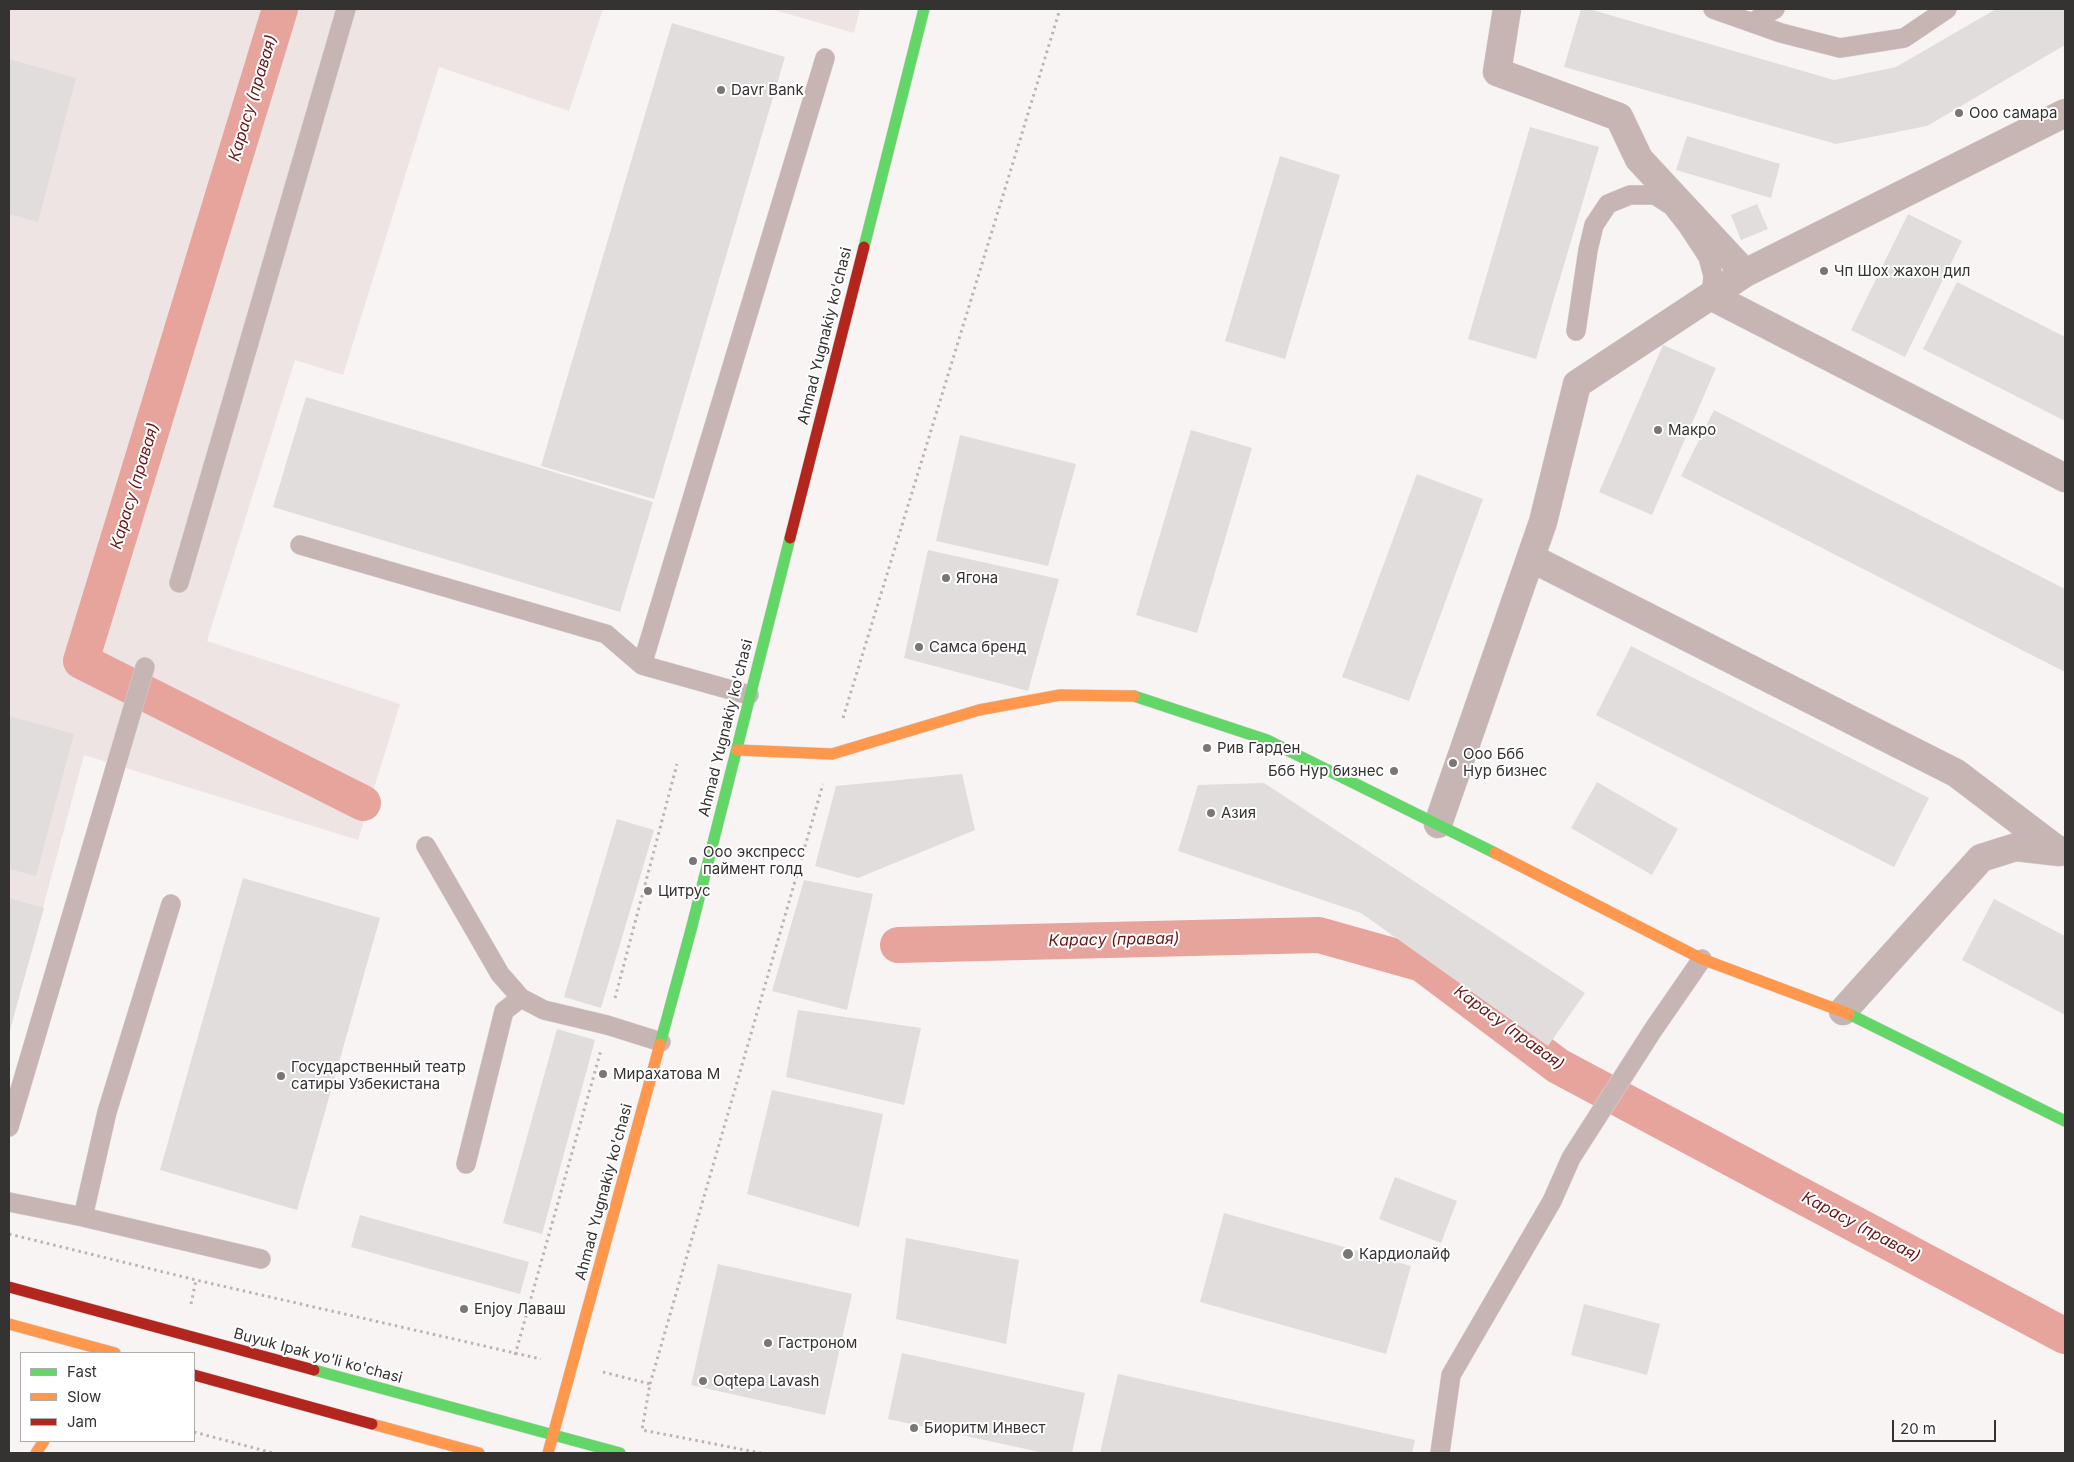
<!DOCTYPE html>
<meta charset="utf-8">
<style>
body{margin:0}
#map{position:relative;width:2074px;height:1462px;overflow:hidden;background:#f9f4f4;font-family:Inter,sans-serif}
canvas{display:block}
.frame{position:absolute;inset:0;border:10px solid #353232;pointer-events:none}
.legend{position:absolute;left:20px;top:1352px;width:175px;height:90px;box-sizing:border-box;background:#fff;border:1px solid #aeadad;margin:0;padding:6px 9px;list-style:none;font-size:15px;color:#353232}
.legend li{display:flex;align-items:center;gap:10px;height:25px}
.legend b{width:25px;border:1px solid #aeadad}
.scale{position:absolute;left:1892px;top:1420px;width:104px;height:22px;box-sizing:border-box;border:2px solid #353232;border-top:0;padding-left:6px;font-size:15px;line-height:18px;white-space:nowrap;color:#353232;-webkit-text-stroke:4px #fff;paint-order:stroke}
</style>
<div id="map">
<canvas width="2074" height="1462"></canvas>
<div class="frame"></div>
<ul class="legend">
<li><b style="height:6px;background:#63d668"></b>Fast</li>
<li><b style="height:6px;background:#ff974d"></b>Slow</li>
<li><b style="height:6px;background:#b3261e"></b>Jam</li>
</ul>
<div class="scale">20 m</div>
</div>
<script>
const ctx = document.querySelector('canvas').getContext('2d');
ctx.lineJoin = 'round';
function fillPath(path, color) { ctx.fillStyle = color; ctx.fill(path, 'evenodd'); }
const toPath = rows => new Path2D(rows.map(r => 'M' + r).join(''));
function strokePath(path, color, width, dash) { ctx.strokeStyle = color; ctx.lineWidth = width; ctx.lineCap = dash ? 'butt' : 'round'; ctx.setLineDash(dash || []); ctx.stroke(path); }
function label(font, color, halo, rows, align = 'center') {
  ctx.font = font + ' Inter,sans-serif'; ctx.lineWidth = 4; ctx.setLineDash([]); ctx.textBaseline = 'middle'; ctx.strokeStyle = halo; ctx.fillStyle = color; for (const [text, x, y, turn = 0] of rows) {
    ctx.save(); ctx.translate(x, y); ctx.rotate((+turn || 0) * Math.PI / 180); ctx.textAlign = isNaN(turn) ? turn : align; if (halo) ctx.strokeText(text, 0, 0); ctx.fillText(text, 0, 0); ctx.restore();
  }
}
fillPath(toPath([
 [9,9,603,9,569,111,439,67,343,375,295,360,207,641,400,704,358,840,84,755,9,1034],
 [771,9,860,9,854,33]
]), '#eee4e3');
strokePath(toPath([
 [280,9,81,661,363,803],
 [898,945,1319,935,1422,964,1558,1066,2065,1336]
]), '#e7a49d', 36);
fillPath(toPath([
 [1581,9,1589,9,1834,80,1896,67,1996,9,2065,9,2065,45,1927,126,1836,144,1564,67],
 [672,23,785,57,654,499,541,466],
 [9,59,76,78,38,222,9,214],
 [1530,127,1599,147,1536,359,1468,339],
 [1687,136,1780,164,1771,198,1676,170],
 [1280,156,1340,175,1285,359,1225,341],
 [1757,204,1768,229,1741,240,1731,215],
 [1908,214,1962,241,1905,357,1851,330],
 [1957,282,2065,337,2065,421,1923,349],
 [1663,345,1716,368,1652,515,1599,492],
 [306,397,653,502,620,612,273,507],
 [1714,410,2065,589,2065,672,1681,476],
 [1191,430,1252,448,1197,633,1136,615],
 [960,435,1076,464,1048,566,936,541],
 [1417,474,1483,499,1409,701,1342,677],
 [928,550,1059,579,1028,691,904,658],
 [1631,646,1929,798,1894,867,1596,715],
 [9,716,74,734,36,876,9,869],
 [962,774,975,830,858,878,815,866,836,786],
 [1597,782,1678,829,1652,875,1571,828],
 [1264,783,1585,993,1548,1046,1361,913,1178,851,1198,785],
 [617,819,654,830,601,1008,564,997],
 [243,878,380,918,297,1210,160,1170],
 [804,880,873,894,847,1010,772,991],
 [9,898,44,908,9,1033],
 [1994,899,2065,936,2065,1015,1962,960],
 [798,1010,921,1028,904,1105,786,1077],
 [557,1029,595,1040,542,1234,503,1223],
 [772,1090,883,1114,859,1227,747,1194],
 [1395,1177,1457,1201,1441,1243,1379,1219],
 [1224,1213,1411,1266,1386,1354,1200,1302],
 [360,1215,529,1262,520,1294,351,1247],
 [906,1238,1019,1260,1006,1344,896,1319],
 [718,1264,852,1294,825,1415,691,1385],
 [1584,1304,1660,1324,1647,1375,1571,1355],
 [902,1353,1085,1393,1072,1453,1044,1453,888,1419],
 [1118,1374,1415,1440,1412,1453,1100,1453]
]), '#e1dddd');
const lane = toPath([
 [1713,9,1781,33,1840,48,1904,38,1947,9],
 [1753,22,1775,9],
 [1576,331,1588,250,1594,225,1608,204,1630,195,1655,195,1672,206,1687,225,1708,257,1713,276,1711,296],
 [300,545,606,634,642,665,749,695],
 [179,583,346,9],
 [642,665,825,58],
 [426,846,500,974,521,998,544,1010,607,1025,661,1042],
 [9,1127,145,667],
 [466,1164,504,1011,521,998],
 [9,1202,83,1217,261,1259],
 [83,1217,107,1112,171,904],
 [1440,1453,1451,1375,1552,1201,1571,1158,1653,1030,1702,959]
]);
const street = toPath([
 [1507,9,1497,72,1619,117,1639,159,1745,273],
 [1711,296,2065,478],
 [1531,558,1956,773,2060,852,2065,850],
 [1438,824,1543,522,1577,384,1745,273,2065,113],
 [1843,1011,1981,858,2016,847,2059,852]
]);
const fast = toPath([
 [864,247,924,9],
 [1134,696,1267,740,1495,853],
 [1849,1014,2065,1121],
 [660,1044,692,926,790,538],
 [314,1370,620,1453]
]);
const slow = toPath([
 [737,750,832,754,979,710,1060,695,1134,696],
 [1495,853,1702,959,1849,1014],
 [9,1324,115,1353],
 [372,1424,479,1453],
 [36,1453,44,1441],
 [548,1453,660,1044]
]);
const jam = toPath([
 [790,538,864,247],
 [9,1287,314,1370],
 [194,1375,372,1424]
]);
strokePath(lane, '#d5d2d2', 20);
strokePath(street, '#d5d2d2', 29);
strokePath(fast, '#d5d2d2', 12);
strokePath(slow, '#d5d2d2', 12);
strokePath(jam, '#d5d2d2', 12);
strokePath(toPath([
 [843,718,1060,9],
 [615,998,677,764],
 [9,1234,196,1280,541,1359],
 [191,1304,196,1280],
 [515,1355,601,1050],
 [603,1372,650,1384,642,1430,761,1453],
 [650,1384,823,784],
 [194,1432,273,1453]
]), '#bfb3b2', 3, [2.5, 4]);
strokePath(lane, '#c7b5b3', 19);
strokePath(street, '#c7b5b3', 28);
strokePath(fast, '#63d668', 11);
strokePath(slow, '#ff974d', 11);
strokePath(jam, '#b3261e', 11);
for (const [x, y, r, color] of [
 [721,90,5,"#7a7676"],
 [1959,113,5,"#7a7676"],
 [1824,271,5,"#7a7676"],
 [1658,430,5,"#7a7676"],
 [946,578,5,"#7a7676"],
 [919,647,5,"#7a7676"],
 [1207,748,5,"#7a7676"],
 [1453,763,5,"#7a7676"],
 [1394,771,5,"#7a7676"],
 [1211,813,5,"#7a7676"],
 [693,861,5,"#7a7676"],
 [648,891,5,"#7a7676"],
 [603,1074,5,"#7a7676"],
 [281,1076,5,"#7a7676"],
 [1348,1254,6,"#7a7676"],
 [464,1309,5,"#7a7676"],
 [768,1343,5,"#7a7676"],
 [703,1381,5,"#7a7676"],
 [914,1428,5,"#7a7676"]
]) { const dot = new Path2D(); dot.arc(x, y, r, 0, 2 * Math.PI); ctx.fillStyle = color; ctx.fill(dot); strokePath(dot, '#fff', 2); }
label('15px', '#353232', '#fff', [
 ["Davr Bank",731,90],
 ["Ооо самара",1969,113],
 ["Чп Шох жахон дил",1834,271],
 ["Макро",1668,430],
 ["Ягона",956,578],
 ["Самса бренд",929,647],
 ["Рив Гарден",1217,748],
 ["Ооо Ббб",1463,754],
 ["Нур бизнес",1463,771],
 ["Ббб Нур бизнес",1384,771,"right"],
 ["Азия",1221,813],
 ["Ооо экспресс",703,852],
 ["паймент голд",703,869],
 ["Цитрус",658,891],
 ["Государственный театр",291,1067],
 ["сатиры Узбекистана",291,1084],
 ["Мирахатова М",613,1074],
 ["Кардиолайф",1359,1254],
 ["Enjoy Лаваш",474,1309],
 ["Гастроном",778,1343],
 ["Oqtepa Lavash",713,1381],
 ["Биоритм Инвест",924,1428]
], 'left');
label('15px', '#353232', '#fff', [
 ["Ahmad Yugnakiy ko'chasi",825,336,-76],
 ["Ahmad Yugnakiy ko'chasi",726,728,-76],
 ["Ahmad Yugnakiy ko'chasi",604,1192,-75],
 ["Buyuk Ipak yo'li ko'chasi",318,1356,15]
]);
label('italic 16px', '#6b1616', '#fff', [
 ["Карасу (правая)",253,98,-73],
 ["Карасу (правая)",135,486,-73],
 ["Карасу (правая)",1114,940,-1],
 ["Карасу (правая)",1509,1028,36],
 ["Карасу (правая)",1861,1227,28]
]);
</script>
